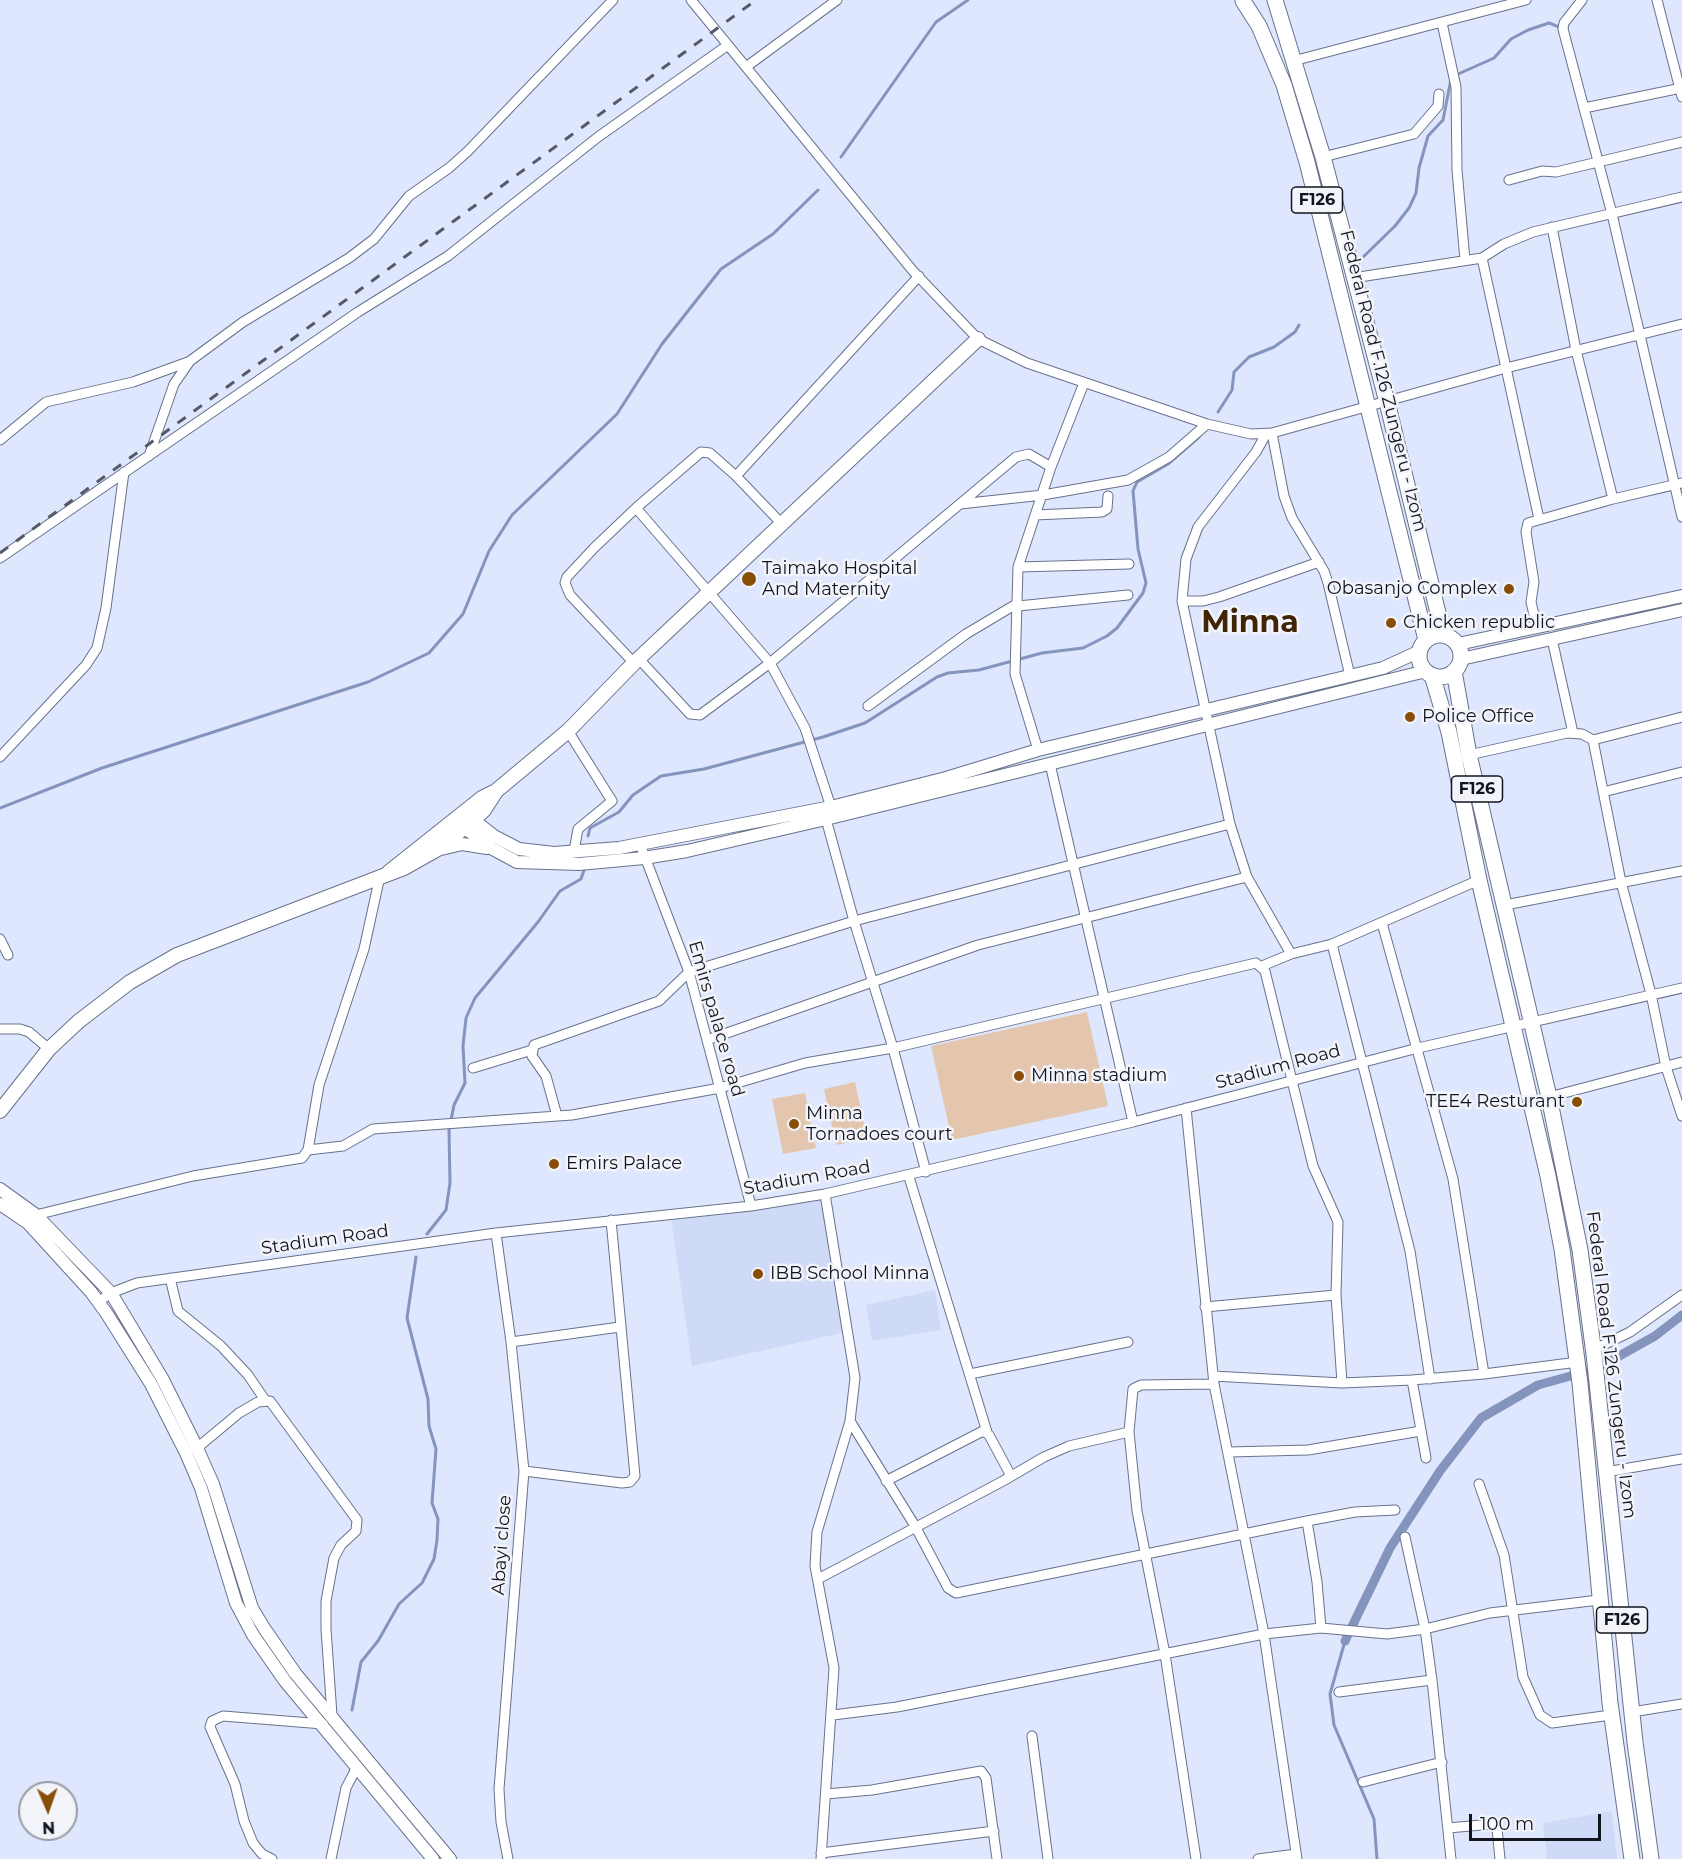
<!DOCTYPE html>
<style>
body{margin:0}
#map{position:relative;width:1682px;height:1859px;overflow:hidden;background:#dee7fe;font-family:Montserrat,sans-serif}
canvas{display:block}
.north{position:absolute;left:18px;top:1781px;width:60px;height:60px;box-sizing:border-box;background:#f2f4fa;border:2px solid #989ba2;border-radius:50%;rotate:178deg;font-size:16px;font-weight:700;line-height:24px;text-align:center;color:#12151f}
.north::after{content:'';display:block;margin:auto;width:21px;height:27px;background:#884e05;clip-path:polygon(50% 0,100% 100%,50% 72%,0 100%)}
.scale{position:absolute;left:1469px;top:1814px;width:132px;height:27px;box-sizing:border-box;border:3px solid #12151f;border-top:0;padding-left:8px;font-size:18px;line-height:21px;white-space:nowrap;color:#12151f;-webkit-text-stroke:4px #f2f4fa;paint-order:stroke}
</style>
<div id="map">
<canvas width="1682" height="1859"></canvas>
<div class="north">N</div>
<div class="scale">100 m</div>
</div>
<script>
const ctx = document.querySelector('canvas').getContext('2d');
ctx.lineJoin = 'round';
function fillPath(path, color) { ctx.fillStyle = color; ctx.fill(path, 'evenodd'); }
const toPath = rows => new Path2D(rows.map(r => 'M' + r).join(''));
function strokePath(path, color, width, dash) { ctx.strokeStyle = color; ctx.lineWidth = width; ctx.lineCap = dash ? 'butt' : 'round'; ctx.setLineDash(dash || []); ctx.stroke(path); }
function label(font, color, halo, rows, align = 'center') {
  ctx.font = font + ' Montserrat,sans-serif'; ctx.lineWidth = 5; ctx.setLineDash([]); ctx.textBaseline = 'middle'; ctx.strokeStyle = halo; ctx.fillStyle = color; for (const [text, x, y, turn = 0] of rows) {
    ctx.save(); ctx.translate(x, y); ctx.rotate((+turn || 0) * Math.PI / 180); ctx.textAlign = isNaN(turn) ? turn : align; if (halo) ctx.strokeText(text, 0, 0); ctx.fillText(text, 0, 0); ctx.restore();
  }
}
fillPath(toPath([
 [823,1198,847,1332,692,1366,671,1217],
 [935,1290,941,1330,872,1341,866,1305],
 [1612,1811,1617,1859,1547,1859,1543,1823]
]), '#cfdaf7');
fillPath(toPath([
 [1087,1012,1108,1106,952,1140,931,1046],
 [855,1082,867,1138,836,1145,824,1089],
 [805,1093,816,1148,783,1154,772,1099]
]), '#e3c6ad');
strokePath(toPath([
 [1456,75,1494,58,1511,39,1528,30,1549,23,1559,27],
 [841,157,936,22,968,0],
 [1360,260,1395,226,1409,208,1416,193,1419,168,1428,136,1443,120,1451,79],
 [1218,412,1232,390,1234,372,1249,357,1274,347,1295,332,1299,325],
 [0,808,102,768,368,682,429,653,463,614,489,551,512,515,617,414,662,344,721,269,773,234,818,190],
 [588,836,590,828,619,812,633,795,661,776,704,769,823,737,865,723,937,677,948,673,979,670,1042,653,1083,648,1107,636,1117,628,1143,593,1146,583,1138,549,1133,491,1137,482,1168,464,1199,437],
 [427,1234,446,1210,450,1183,449,1130,454,1105,465,1083,463,1046,466,1018,475,998,538,922,560,891,581,879,584,870],
 [1345,1641,1330,1694,1334,1725,1374,1819,1377,1859],
 [352,1710,361,1662,378,1641,399,1604,422,1583,434,1559,437,1540,438,1519,432,1503,436,1449,429,1426,428,1399,407,1318,416,1257]
]), '#8594bc', 3);
strokePath(toPath([
 [1345,1641,1390,1548,1440,1471,1481,1418,1538,1385,1596,1369,1655,1336,1682,1315]
]), '#8594bc', 9);
const minor = toPath([
 [691,0,913,271,978,339,1027,363,1207,424,1251,434,1272,433,1506,368,1682,324],
 [1582,0,1564,23,1563,29,1612,214,1682,517],
 [1657,0,1682,97],
 [1442,23,1456,87,1457,170,1465,260],
 [1293,61,1526,0],
 [746,67,837,0],
 [1584,108,1682,88],
 [1323,157,1414,134,1438,106,1439,94],
 [1509,180,1542,171,1556,172,1682,142],
 [1552,227,1576,350,1613,499],
 [1482,258,1539,519],
 [1353,278,1482,258,1504,244,1533,232,1682,197],
 [1272,433,1284,496,1292,518,1324,571,1328,583,1350,676],
 [1266,434,1256,452,1198,527,1186,559,1182,601,1230,824,1247,877,1291,954,1332,944,1479,880],
 [0,440,46,402,133,382,188,362],
 [149,456,174,384,190,361,243,322,349,258,374,239,409,196,449,168,468,151,613,0],
 [736,476,710,453,701,452,636,508,770,663,805,728,831,807],
 [960,504,1043,495,1128,480,1169,457,1207,424],
 [1035,515,1102,512,1107,509,1108,496],
 [782,524,736,476,919,276],
 [0,558,358,312,448,256,598,137,728,45],
 [1018,567,1129,564],
 [1182,601,1203,601,1219,597,1319,562],
 [1018,606,1128,595],
 [1537,627,1531,602,1534,582,1526,532,1528,523,1613,499,1682,483],
 [1552,639,1573,733],
 [639,659,690,714,700,715,770,663,1016,457,1029,454,1051,467],
 [634,663,570,595,565,583,567,577,594,548,636,508],
 [868,706,966,634,1018,603],
 [568,731,612,801,578,829,574,851],
 [1593,740,1621,882,1651,994,1666,1067,1682,1116],
 [1038,750,1015,674,1018,567,1051,467,1084,383],
 [1469,755,1567,733,1582,734,1593,740,1682,717],
 [0,757,86,665,97,648,106,608,124,472],
 [1050,764,1133,1122],
 [1603,792,1682,772],
 [826,819,854,921,893,1048,926,1172],
 [640,844,689,972,751,1206],
 [1505,905,1682,871],
 [1382,923,1453,1179,1484,1374],
 [0,939,8,955],
 [1332,944,1410,1251,1430,1379],
 [1262,966,1291,954],
 [0,1029,20,1029,29,1032,49,1049],
 [707,1040,978,945,1247,877],
 [473,1068,532,1050],
 [1549,1097,1682,1062],
 [1186,1108,1214,1384,1264,1634,1297,1859],
 [557,1116,546,1076,532,1056,534,1045,659,1001,689,972,854,921,1230,824],
 [308,1150,343,1146,373,1129,572,1115,720,1088,805,1063,893,1048,1256,963,1265,971,1313,1166,1338,1222,1336,1295,1342,1383],
 [909,1177,987,1432],
 [36,1215,193,1176,302,1158,308,1150,319,1085,364,949,380,876],
 [496,1233,511,1342,524,1471,499,1789,501,1822,508,1859],
 [170,1278,178,1311,221,1346,248,1375,265,1400],
 [98,1302,111,1293,137,1283,496,1233,751,1206,825,1194,1133,1122,1418,1048,1682,988],
 [1205,1307,1336,1295],
 [511,1342,620,1327],
 [1593,1350,1630,1332,1682,1295],
 [970,1374,1128,1342],
 [1213,1376,1342,1383,1412,1380,1484,1374,1578,1362],
 [1412,1380,1426,1458],
 [850,1421,915,1526,948,1588,956,1593,1307,1521,1355,1512,1395,1510],
 [197,1448,239,1413,258,1402,270,1401,357,1520,356,1531,341,1545,334,1558,326,1601,326,1629,332,1715],
 [1229,1452,1308,1450,1421,1431],
 [524,1471,622,1483,630,1482,635,1476,611,1220],
 [1606,1472,1682,1459],
 [886,1481,983,1431,989,1435,1011,1476],
 [1479,1484,1504,1555,1523,1677,1540,1715,1552,1723,1611,1715],
 [1307,1521,1317,1582,1321,1628],
 [1405,1537,1425,1629,1432,1680,1451,1859],
 [818,1579,1003,1481,1044,1457,1069,1446,1129,1432],
 [1339,1692,1432,1680],
 [1632,1712,1682,1704],
 [833,1715,897,1707,1264,1634,1321,1628,1387,1634,1425,1629,1490,1613,1599,1600],
 [1032,1736,1048,1859],
 [1363,1782,1442,1762],
 [826,1794,872,1790,981,1771,986,1778,997,1859],
 [1448,1828,1493,1824,1497,1829,1500,1859],
 [821,1853,994,1831],
 [272,1859,262,1854,253,1843,244,1821,235,1784,210,1727,212,1721,223,1716,323,1724],
 [331,1859,346,1788,357,1767],
 [821,1859,834,1668,815,1566,817,1532,850,1421,855,1378,825,1194],
 [1196,1859,1165,1654,1137,1511,1129,1432,1133,1389,1141,1385,1214,1384],
 [1258,1859,1296,1854]
]);
const tertiary = toPath([
 [1458,644,1682,596],
 [1461,659,1682,610],
 [467,815,494,836,519,849,554,853,619,848,831,807,946,778,1038,750,1383,668,1420,651],
 [457,822,491,848,517,862,579,864,644,858,687,851,826,819,1426,671],
 [437,850,462,844,487,848],
 [0,1189,36,1215,111,1293,162,1378,197,1448,213,1484,252,1608,264,1628,295,1673,450,1859],
 [0,1204,28,1223,91,1292,107,1314,151,1384,186,1453,201,1488,236,1603,253,1635,285,1681,433,1859]
]);
const secondary = toPath([
 [389,872,482,798,496,791,568,731,634,663,978,339],
 [0,1111,49,1049,79,1021,130,982,177,955,404,868,436,850,465,827,484,810,495,793]
]);
const primary = toPath([
 [1275,0,1323,157,1387,402,1438,613,1446,635],
 [1243,1,1259,26,1284,85,1307,162,1426,640],
 '1419 656a21 21 0 1 1 42 0a21 21 0 1 1-42 0Z',
 [1454,671,1469,755,1549,1097,1580,1250,1594,1354,1635,1742,1651,1859],
 [1432,675,1449,732,1479,880,1548,1176,1562,1249,1580,1383,1610,1703,1632,1859]
]);
strokePath(minor, '#68728c', 11);
strokePath(tertiary, '#68728c', 14);
strokePath(secondary, '#68728c', 16);
strokePath(primary, '#68728c', 17);
strokePath(minor, '#fff', 9);
strokePath(tertiary, '#fff', 12);
strokePath(secondary, '#fff', 14);
strokePath(primary, '#fff', 15);
strokePath(toPath([
 [0,553,756,0]
]), '#555a68', 3, [10, 10]);
for (const [x, y, r, color] of [
 [749,579,8,"#884e05"],
 [1509,589,6,"#884e05"],
 [1391,623,6,"#884e05"],
 [1410,717,6,"#884e05"],
 [1019,1076,6,"#884e05"],
 [1577,1102,6,"#884e05"],
 [794,1124,6,"#884e05"],
 [554,1164,6,"#884e05"],
 [758,1274,6,"#884e05"]
]) { const dot = new Path2D(); dot.arc(x, y, r, 0, 2 * Math.PI); ctx.fillStyle = color; ctx.fill(dot); strokePath(dot, '#f2f4fa', 2); }
for (const [x, y, w] of [
 [1317,200,51],
 [1477,789,51],
 [1622,1620,51]
]) { const box = new Path2D(); box.roundRect(x - w / 2, y - 13, w, 26, 4.5); ctx.fillStyle = '#f2f4fa'; ctx.fill(box); strokePath(box, '#12151f', 1.5); }
label('bold 16px', '#12151f', null, [
 ["F126",1317,200],
 ["F126",1477,789],
 ["F126",1622,1620]
]);
label('18px', '#12151f', '#f2f4fa', [
 ["Federal Road F.126 Zungeru - Izom",1383,381,76],
 ["Emirs palace road",716,1019,74],
 ["Stadium Road",1278,1067,-15],
 ["Stadium Road",807,1178,-10],
 ["Stadium Road",325,1240,-8],
 ["Federal Road F.126 Zungeru - Izom",1611,1365,83],
 ["Abayi close",502,1545,-86]
]);
label('18px', '#12151f', '#f2f4fa', [
 ["Taimako Hospital",762,569],
 ["And Maternity",762,590],
 ["Obasanjo Complex",1497,589,"right"],
 ["Chicken republic",1403,623],
 ["Police Office",1422,717],
 ["Minna stadium",1031,1076],
 ["TEE4 Resturant",1565,1102,"right"],
 ["Minna",806,1114],
 ["Tornadoes court",806,1135],
 ["Emirs Palace",566,1164],
 ["IBB School Minna",770,1274]
], 'left');
label('bold 30px', '#402406', '#f2f4fa', [
 ["Minna",1250,623]
]);
</script>
